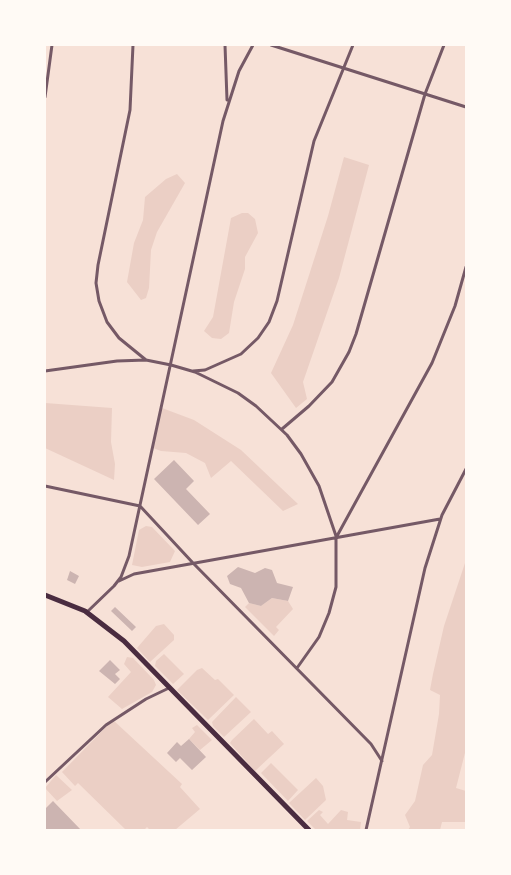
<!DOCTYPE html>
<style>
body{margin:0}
#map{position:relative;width:511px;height:875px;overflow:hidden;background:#f7e1d7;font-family:"Roboto Serif",serif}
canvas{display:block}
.frame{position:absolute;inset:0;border:46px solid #fffaf5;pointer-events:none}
</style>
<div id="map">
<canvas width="511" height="875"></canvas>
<div class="frame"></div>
</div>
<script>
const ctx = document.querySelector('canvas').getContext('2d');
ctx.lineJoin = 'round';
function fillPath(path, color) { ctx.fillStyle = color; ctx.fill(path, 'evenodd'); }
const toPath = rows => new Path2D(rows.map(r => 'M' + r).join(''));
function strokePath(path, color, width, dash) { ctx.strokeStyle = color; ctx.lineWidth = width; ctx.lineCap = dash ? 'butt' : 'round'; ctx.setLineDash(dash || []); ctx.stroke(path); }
fillPath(toPath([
 [344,157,369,165,339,278,303,382,307,399,296,408,271,373,293,325,328,216],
 [177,174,185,183,157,232,151,250,149,288,146,298,141,300,127,282,134,243,143,220,145,197,166,179],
 [242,213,248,213,255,219,258,233,245,257,245,269,234,302,229,333,221,339,212,338,204,331,213,317,231,218],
 [45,403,112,408,111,442,115,464,114,480,45,448],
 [162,408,194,420,241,450,298,504,283,511,231,461,211,478,205,463,186,453,161,451,153,448],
 [146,526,152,527,175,551,170,562,142,567,132,565,139,530],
 [466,560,466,749,456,788,466,791,466,822,442,822,440,830,408,830,410,827,405,815,415,801,423,765,432,755,439,714,440,695,430,690,433,674,444,626],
 [272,598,288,601,293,609,276,627,279,630,274,636,245,607,249,603,261,606],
 [164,624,174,635,174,640,150,662,137,648,156,626],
 [164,654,184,674,173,684,155,666,156,661],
 [127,657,133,658,154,680,156,685,152,692,122,709,108,697,131,672,124,664],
 [202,668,215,680,218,679,234,695,208,720,177,690,197,670],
 [236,697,251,712,224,737,213,726,212,722],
 [254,719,268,734,272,731,284,744,255,771,230,743,232,740],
 [113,720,182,784,180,787,200,809,175,830,150,830,147,827,144,830,126,830,78,783,75,786,62,772],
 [197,725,212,740,200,750,189,739,195,732,192,728],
 [271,763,298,790,288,801,261,773],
 [56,775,72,790,57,801,45,788],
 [316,778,323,786,326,800,305,820,289,803],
 [319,810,323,812,320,815,328,824,341,810,348,812,347,820,361,822,360,830,316,830,307,821]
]), '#ebcfc5');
fillPath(toPath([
 [174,460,194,481,186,489,210,514,198,525,154,479],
 [238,567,255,573,265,568,272,570,277,583,293,587,288,601,272,598,261,606,249,603,241,588,230,584,227,576],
 [70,571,79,576,75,584,67,580],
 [115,607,136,627,132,631,111,611],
 [110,660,120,670,115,674,120,679,115,684,99,671],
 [189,739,206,757,192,770,180,758,176,762,167,753,177,742,181,746],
 [53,801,81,830,45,830,45,809]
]), '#ccb4b1');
strokePath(toPath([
 [133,45,130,110,98,265,96,283,99,301,107,322,119,338,146,360],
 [225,45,227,100],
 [271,45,466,107],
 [45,97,52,45],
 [45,371,117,361,146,360,171,365,195,372,238,393,256,406,287,435,301,454,319,486,336,536,336,587,329,613,319,637,297,668],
 [193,371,205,370,241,354,258,338,269,322,277,301,314,141,353,45],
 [282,429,309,406,332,382,349,352,356,334,425,94,444,45],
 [45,486,140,506,193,563,371,744,382,761],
 [337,536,432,363,455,306,466,267],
 [119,581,134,574,440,519],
 [87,612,114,586,121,577,129,556,223,121,239,71,253,45],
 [45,782,106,725,146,699,169,688],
 [366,830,425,568,442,515,466,469]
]), '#755966', 3);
strokePath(toPath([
 [45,595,85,611,124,641,309,830]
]), '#4a2c40', 5);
</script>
